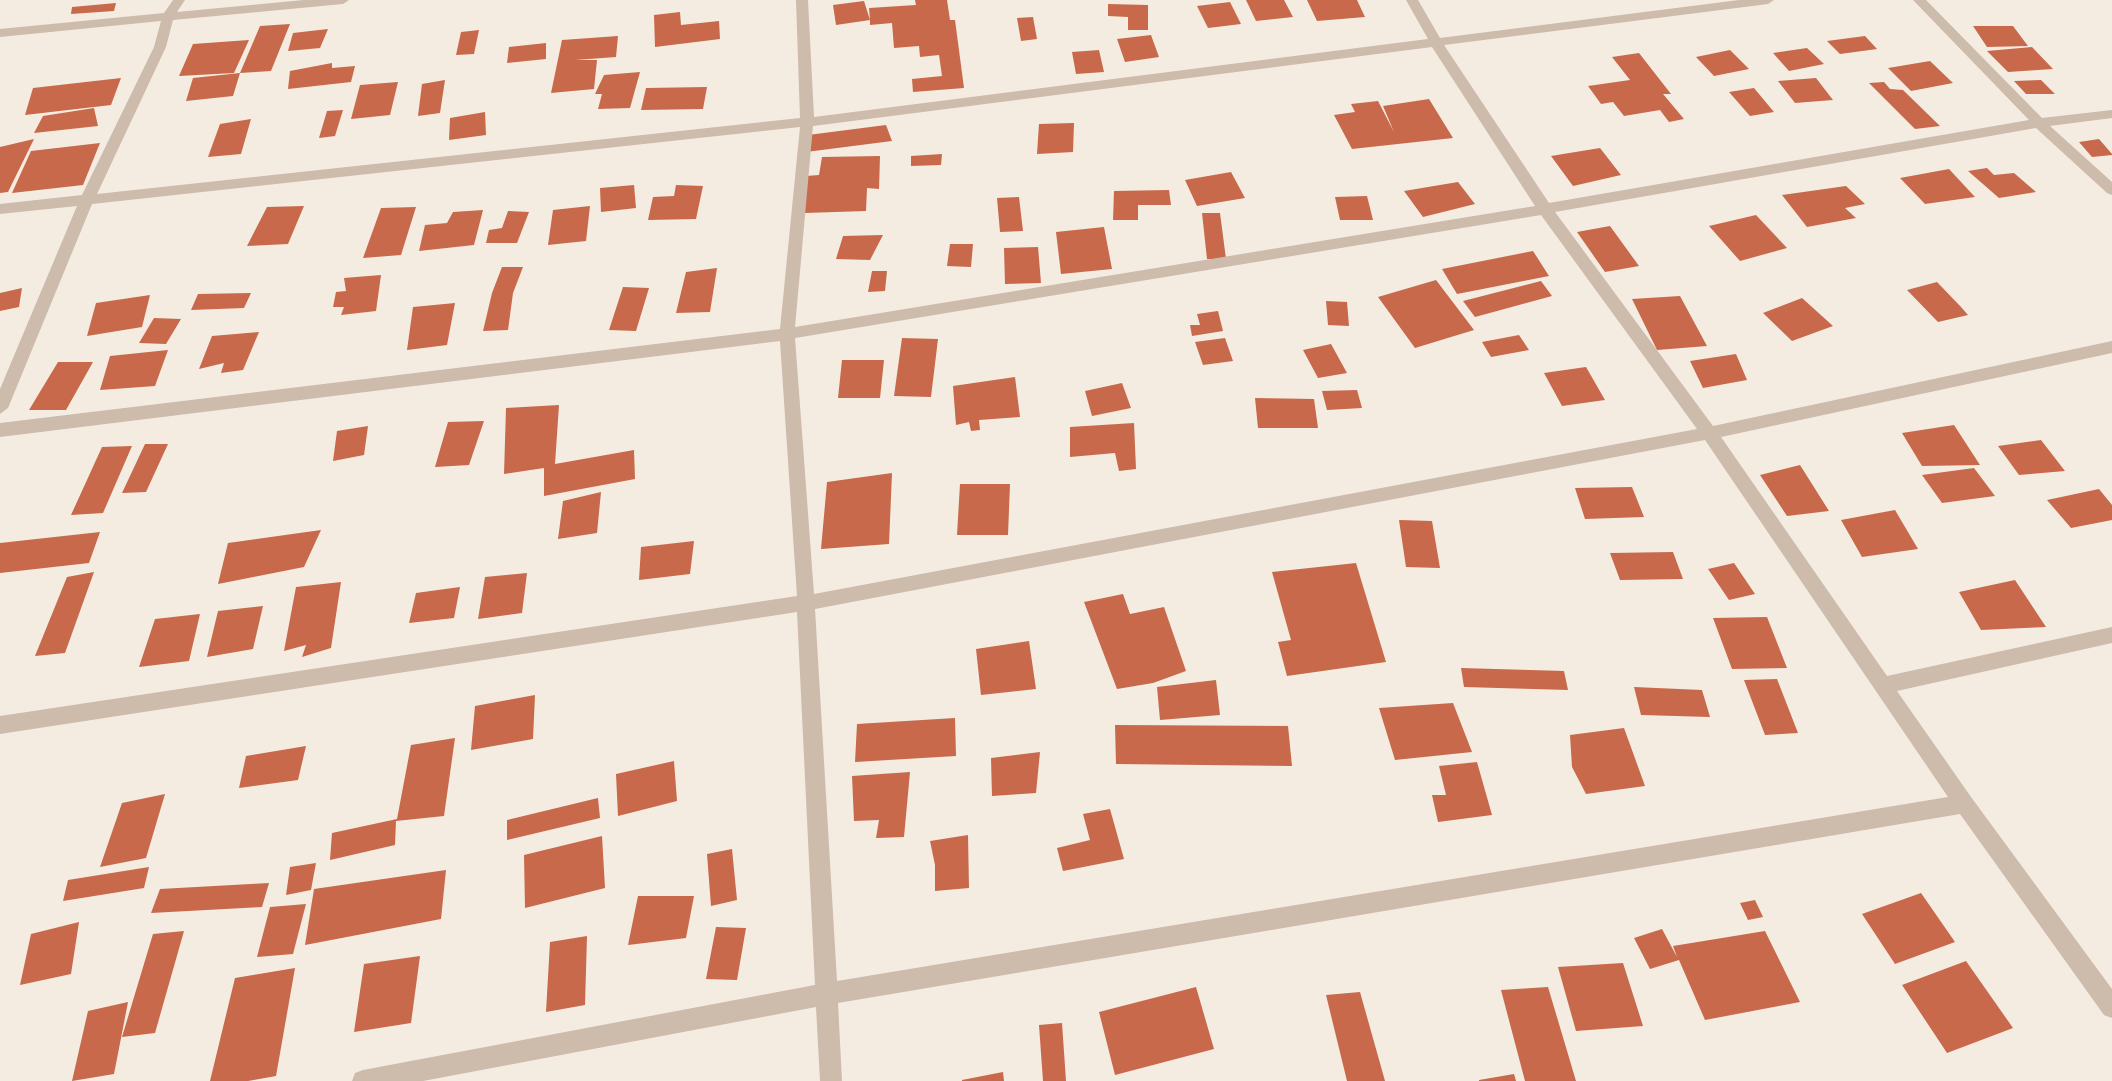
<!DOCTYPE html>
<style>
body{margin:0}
canvas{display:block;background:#f4ebe1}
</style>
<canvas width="2112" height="1081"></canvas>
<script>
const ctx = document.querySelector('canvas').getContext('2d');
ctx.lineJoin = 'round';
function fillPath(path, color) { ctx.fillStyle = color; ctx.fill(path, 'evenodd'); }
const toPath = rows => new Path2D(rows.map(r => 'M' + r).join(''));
fillPath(toPath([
 [915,0,947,0,950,20,955,20,964,88,913,92,912,79,942,76,939,55,920,57,919,46,894,48,892,23,870,25,870,20,836,25,833,5,864,1,870,20,869,8,916,5],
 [1246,0,1284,0,1293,17,1256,21],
 [1307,0,1357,0,1365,17,1317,21],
 [1230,2,1241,24,1208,28,1197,6],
 [116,3,114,11,71,14,72,7],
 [1108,4,1148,5,1148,30,1128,30,1128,17,1108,16],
 [680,12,681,25,719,21,720,39,655,47,654,15],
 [1033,17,1037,39,1021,41,1017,18],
 [290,24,271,71,240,73,260,26],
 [1973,26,2013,26,2028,46,1987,47],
 [328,29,320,48,288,51,293,33],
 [479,30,474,54,456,55,461,32],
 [1151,35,1159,57,1125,62,1117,39],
 [618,36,616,57,575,60,597,60,594,89,551,93,562,40],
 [1865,36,1877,49,1840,54,1827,41],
 [249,40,234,73,179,76,193,44],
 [546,43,546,59,507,63,509,47],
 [2032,47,2053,69,2008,72,1987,51],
 [1807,48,1824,64,1789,71,1773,53],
 [1099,50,1104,72,1076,74,1072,52],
 [1730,50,1749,69,1714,76,1696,57],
 [1639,53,1671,94,1663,94,1684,119,1669,122,1660,110,1624,116,1613,102,1601,104,1588,86,1630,80,1612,57],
 [1930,61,1953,83,1911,91,1888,68],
 [332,63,332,68,355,66,351,82,288,89,290,71],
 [640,72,630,108,598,109,602,94,595,94,604,75],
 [240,73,233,96,186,101,193,78],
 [121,78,111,105,25,115,33,88],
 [1816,78,1833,100,1795,103,1778,81],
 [445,80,440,113,418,116,422,84],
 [2041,80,2055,94,2026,94,2014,81],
 [398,82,390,115,351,119,360,85],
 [1884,82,1890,89,1903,90,1940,126,1915,129,1869,83],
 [707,87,703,109,641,110,646,88],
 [1754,88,1774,112,1750,116,1729,92],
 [1429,99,1453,138,1352,149,1334,115,1355,112,1351,104,1378,101,1394,132,1383,106],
 [94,108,98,126,34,133,43,116],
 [343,110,335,136,319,138,327,111],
 [485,112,486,135,449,140,450,118],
 [251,119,241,154,208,157,220,124],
 [1074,123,1073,152,1037,154,1039,124],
 [886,125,892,141,806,152,808,135],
 [34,139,8,192,0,193,0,147],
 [2099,139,2112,154,2112,155,2092,157,2079,142],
 [100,143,83,185,12,193,31,151],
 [1600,148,1621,175,1573,186,1551,156],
 [942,154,941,165,911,166,911,156],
 [880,156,879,189,867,188,866,211,804,213,806,176,819,175,822,157],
 [1987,168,1994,175,2014,173,2036,192,1999,198,1968,171],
 [1949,169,1975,197,1925,204,1900,178],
 [1231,172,1245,198,1197,206,1185,180],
 [1458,182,1475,204,1423,217,1404,191],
 [634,185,636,208,601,212,600,188],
 [676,185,703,186,696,219,648,220,653,197,674,196],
 [1846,186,1865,204,1845,208,1856,218,1807,227,1782,195],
 [1169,190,1171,205,1138,205,1138,220,1113,220,1114,191],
 [1367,196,1373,220,1340,220,1335,197],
 [1019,197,1023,231,1000,232,997,198],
 [304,206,288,244,247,246,267,207],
 [590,206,586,241,548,245,553,210],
 [416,207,401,255,363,258,381,208],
 [483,210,474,245,419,251,425,225,447,223,453,212],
 [508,211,529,212,517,243,486,243,489,230,502,228],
 [1202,213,1220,213,1226,259,1207,259],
 [1756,215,1787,248,1740,261,1709,226],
 [1610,226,1639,266,1605,272,1577,232],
 [1104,227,1112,269,1061,274,1056,232],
 [883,235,870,260,836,259,843,236],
 [950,244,973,244,971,267,947,266],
 [1038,247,1041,283,1005,284,1004,248],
 [1533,251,1549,276,1457,294,1442,269],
 [502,267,523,267,513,293,508,330,483,331,492,293],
 [717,268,710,312,676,313,686,272],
 [872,271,887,271,885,291,868,292],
 [381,275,376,311,341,315,344,307,333,307,336,292,346,291,344,278],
 [1436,280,1474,330,1415,348,1378,297],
 [1541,281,1552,296,1475,317,1463,301],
 [1937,282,1961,307,1968,315,1938,322,1907,290],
 [623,287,649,288,636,331,609,330],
 [22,288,19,307,0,311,0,293],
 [251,293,244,308,191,310,198,294],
 [150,295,142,327,87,336,96,303],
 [1680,296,1707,346,1657,350,1632,299],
 [1802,298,1833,326,1792,341,1763,313],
 [1326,301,1347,302,1349,326,1328,325],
 [455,303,447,345,407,350,413,307],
 [1218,311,1223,331,1192,336,1190,325,1200,325,1197,314],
 [154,318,181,319,166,344,139,343],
 [259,332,243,370,221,373,224,363,199,369,212,336],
 [1519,335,1529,350,1491,357,1482,342],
 [902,338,938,339,931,397,894,396],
 [1225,338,1233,361,1203,365,1195,342],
 [1331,344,1347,373,1318,378,1303,350],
 [168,350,155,386,100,390,110,356],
 [1736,354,1747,380,1703,388,1690,361],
 [842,360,884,360,880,398,838,398],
 [58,362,93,362,66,410,29,410],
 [1586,367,1605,400,1562,406,1544,373],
 [1015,377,1020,417,979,420,980,430,971,431,969,422,956,425,953,386],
 [1122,383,1131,408,1092,416,1085,391],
 [1357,390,1362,408,1327,410,1322,391],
 [1255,398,1314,399,1318,428,1258,428],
 [559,405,555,464,634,450,635,479,544,496,544,468,504,474,506,408],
 [484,421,469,465,435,467,448,422],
 [1134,423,1136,469,1119,471,1115,453,1070,457,1070,427],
 [1954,425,1980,465,1922,466,1902,433],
 [368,426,364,455,333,461,337,431],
 [2041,440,2065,471,2019,475,1998,446],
 [145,444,168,444,146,492,122,493],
 [132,446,103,513,71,515,102,447],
 [1800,465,1829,511,1787,516,1760,475],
 [1974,468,1995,496,1942,503,1922,475],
 [892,473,889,544,821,549,827,482],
 [960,484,1010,484,1008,535,957,535],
 [1632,487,1644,517,1585,519,1575,488],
 [2099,489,2112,505,2112,520,2071,528,2047,500],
 [601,492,597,533,558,539,563,501],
 [1895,510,1918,549,1862,557,1841,520],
 [1399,520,1432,521,1440,568,1406,567],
 [321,530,304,567,218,584,228,543],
 [100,532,89,563,0,573,0,543],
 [694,541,690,574,639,580,641,547],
 [1673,552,1683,579,1620,580,1610,553],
 [1356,563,1386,662,1287,676,1278,642,1291,640,1272,572],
 [1734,563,1755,594,1729,600,1708,569],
 [94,572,65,653,35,656,67,577],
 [527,573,522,613,478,619,485,577],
 [2015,580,2046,627,1981,630,1959,592],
 [341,582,331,648,302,657,306,645,284,651,296,587],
 [460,587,454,618,409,623,416,593],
 [1123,594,1130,614,1164,607,1186,671,1153,683,1117,689,1084,602],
 [263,606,253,649,207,657,218,611],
 [200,614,189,661,139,667,155,619],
 [1767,617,1787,668,1732,669,1713,618],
 [1029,641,1036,689,981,695,976,649],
 [1461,668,1564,671,1568,690,1464,687],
 [1777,679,1798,733,1765,735,1744,680],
 [1216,680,1220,715,1160,720,1157,687],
 [1634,687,1702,690,1710,717,1641,715],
 [535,695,533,739,471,750,475,706],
 [1453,703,1472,752,1395,760,1379,708],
 [955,718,956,756,855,762,857,724],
 [1115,725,1288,726,1292,766,1116,764],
 [1624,728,1645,786,1586,794,1572,767,1570,735],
 [455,738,444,816,396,821,395,845,330,860,332,833,397,819,411,745],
 [306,746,298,780,239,788,246,756],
 [1040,752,1036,793,992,796,991,758],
 [674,761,677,801,618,816,616,774],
 [1477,762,1492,815,1438,822,1432,795,1446,795,1439,766],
 [910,772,904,837,876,838,879,820,854,821,852,776],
 [165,794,146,858,100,867,122,803],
 [598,798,600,818,507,840,507,820],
 [1110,809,1124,859,1063,871,1057,848,1090,840,1083,814],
 [968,835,969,888,935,891,935,865,930,841],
 [602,836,605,888,525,908,524,855],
 [732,849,737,900,711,906,707,854],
 [316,863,311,890,286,895,290,867],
 [149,867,144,888,63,901,68,880],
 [446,870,441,919,305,945,314,889],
 [269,883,262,907,151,913,160,889],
 [1921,893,1955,942,1895,964,1862,914],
 [638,896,694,896,686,938,628,945],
 [1755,900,1763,917,1748,920,1740,903],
 [306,904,293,954,257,957,270,907],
 [79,922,71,974,20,985,31,934],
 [716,927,746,928,737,980,706,979],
 [1662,929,1677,957,1673,946,1765,931,1800,1002,1705,1020,1679,960,1650,969,1634,938],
 [184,931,155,1033,122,1037,153,934],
 [587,936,585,1005,546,1012,550,942],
 [420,956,411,1023,354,1032,364,964],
 [1966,961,2013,1028,1947,1053,1902,985],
 [1623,963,1643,1026,1576,1031,1558,967],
 [295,968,276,1076,248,1081,210,1081,235,978],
 [1196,987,1214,1049,1115,1075,1099,1012],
 [1548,987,1576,1081,1525,1081,1501,990],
 [1360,992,1385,1081,1347,1081,1326,995],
 [128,1002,114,1074,72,1081,88,1011],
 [1062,1023,1066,1081,1043,1081,1039,1025],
 [1003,1072,1004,1081,962,1081,962,1080],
 [1514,1074,1516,1081,1479,1081,1479,1080]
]), '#c8694b');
fillPath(toPath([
 [173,0,185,0,177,12,304,0,349,0,343,4,173,20,166,47,97,194,800,118,796,0,808,0,814,117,1428,39,1406,0,1418,0,1440,38,1739,0,1774,0,1768,4,1444,45,1549,203,2029,120,1913,0,1926,0,2042,118,2112,110,2112,118,2050,126,2112,182,2112,195,2107,193,2036,128,1555,212,1713,426,2112,341,2112,353,1721,437,1887,676,2112,627,2112,643,1897,691,1971,797,2112,989,2112,1018,2104,1015,1960,814,838,1003,842,1081,820,1081,816,1007,423,1081,352,1081,355,1073,363,1070,815,985,797,612,0,734,0,716,797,596,780,341,0,437,0,423,780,329,800,127,92,204,8,408,0,414,0,389,77,206,0,214,0,204,82,195,154,47,161,21,0,37,0,29,164,13,173,0],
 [1432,47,1535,206,795,327,813,126,1432,47],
 [1541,215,1697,429,814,594,795,338,1541,215],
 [1705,440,1948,797,837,981,815,609,1705,440]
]), '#cdbbac');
</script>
